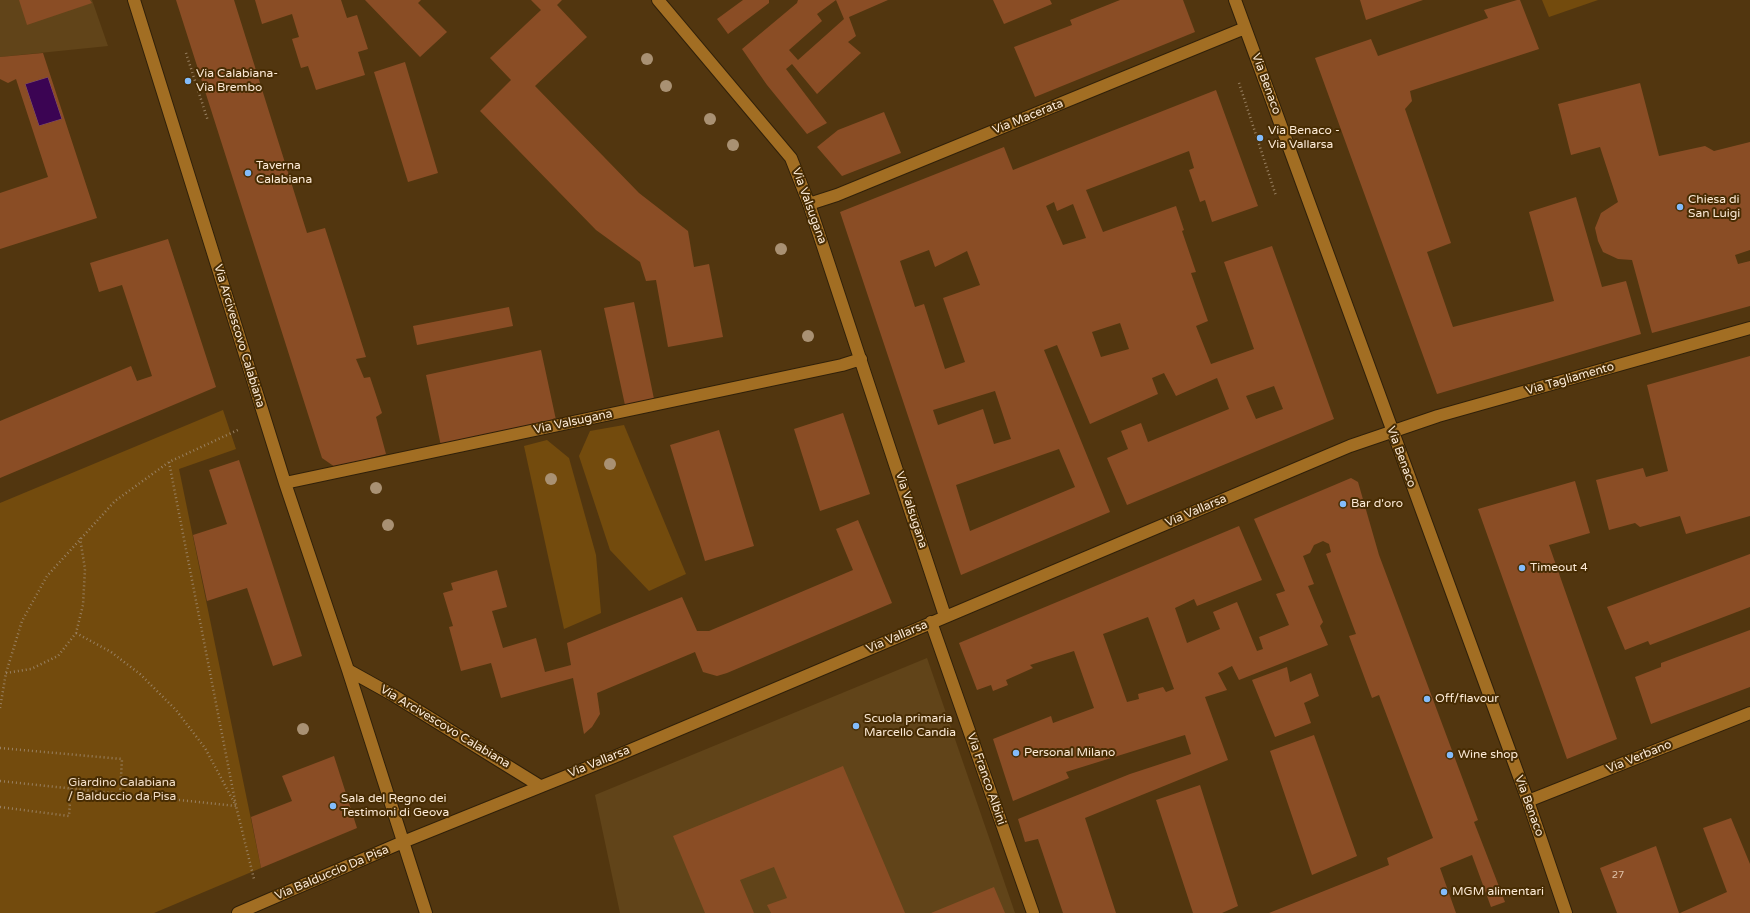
<!DOCTYPE html>
<style>
body{margin:0}
canvas{display:block;background:#52360f}
</style>
<canvas width="1750" height="913"></canvas>
<script>
const ctx = document.querySelector('canvas').getContext('2d');
ctx.lineJoin = 'round';
function fillPath(path, color) { ctx.fillStyle = color; ctx.fill(path, 'evenodd'); }
const toPath = rows => new Path2D(rows.map(r => 'M' + r).join(''));
function strokePath(path, color, width, dash) { ctx.strokeStyle = color; ctx.lineWidth = width; ctx.lineCap = dash ? 'butt' : 'round'; ctx.setLineDash(dash || []); ctx.stroke(path); }
function label(font, color, halo, rows, align = 'center') {
  ctx.font = font + ' "Varela Round",sans-serif'; ctx.lineWidth = 4; ctx.setLineDash([]); ctx.textBaseline = 'middle'; ctx.strokeStyle = halo; ctx.fillStyle = color; for (const [text, x, y, turn = 0] of rows) {
    ctx.save(); ctx.translate(x, y); ctx.rotate((+turn || 0) * Math.PI / 180); ctx.textAlign = isNaN(turn) ? turn : align; if (halo) ctx.strokeText(text, 0, 0); ctx.fillText(text, 0, 0); ctx.restore();
  }
}
fillPath(toPath([
 [0,0,92,0,108,46,0,57],
 [927,658,1015,913,620,913,595,795]
]), '#614419');
fillPath(toPath([
 [1542,0,1598,0,1549,17],
 [223,410,236,449,179,469,261,868,154,913,0,913,0,503],
 [624,425,686,574,649,591,610,550,579,456,590,431],
 [547,440,569,458,596,555,601,613,564,629,524,446]
]), '#734b0d');
const water = toPath([
 [48,77,62,119,39,126,25,84,48,77]
]);
fillPath(water, '#3b0453');
strokePath(water, '#75497a', 1);
fillPath(toPath([
 [19,0,90,0,92,3,27,25],
 [176,0,234,0,307,233,325,228,366,357,356,359,364,378,370,377,382,413,376,417,386,454,335,467,322,458],
 [255,0,341,0,347,18,357,15,368,49,358,52,365,75,316,90,308,66,301,68,292,39,299,37,292,14,262,24],
 [365,0,421,0,418,3,447,32,420,57],
 [531,0,562,0,557,5,587,37,535,86,639,193,688,231,694,267,709,264,723,337,668,347,656,280,646,281,640,262,596,230,480,111,511,80,490,58,541,10],
 [743,0,769,0,769,3,728,34,717,19],
 [798,0,888,0,849,17,856,36,848,42,861,53,817,94,792,64,786,69,827,123,807,134,767,85,742,49,797,3],
 [836,0,844,19,798,60,789,50,822,21,817,14],
 [993,0,1050,0,1052,4,1004,24],
 [1120,0,1183,0,1195,32,1035,97,1014,47,1072,25,1070,20],
 [1360,0,1423,0,1366,20],
 [1517,0,1520,0,1539,49,1410,91,1412,101,1405,109,1451,243,1427,252,1453,327,1554,301,1529,212,1576,197,1602,287,1626,281,1641,334,1437,394,1315,58,1371,39,1378,56,1488,18,1484,10],
 [43,53,97,218,0,249,0,193,48,177,16,79,8,83,0,79,0,57],
 [48,77,62,119,39,126,25,84],
 [405,62,438,173,408,182,374,72],
 [1640,83,1659,156,1705,146,1714,151,1750,142,1750,250,1735,255,1738,264,1750,261,1750,306,1652,333,1632,260,1618,259,1603,252,1598,241,1595,228,1601,213,1618,202,1600,147,1571,155,1558,104],
 [1216,90,1258,206,1212,222,1205,200,1200,202,1189,170,1194,168,1189,151,1086,190,1103,232,1176,206,1184,230,1182,231,1196,272,1191,273,1208,321,1196,326,1211,364,1254,349,1224,262,1272,246,1334,419,1127,505,1107,458,1128,449,1121,431,1141,423,1148,442,1229,409,1217,378,1176,396,1164,373,1152,378,1158,394,1090,424,1057,345,1044,350,1110,512,961,575,840,212,1004,147,1013,170],
 [1054,202,1057,211,1073,204,1086,238,1063,245,1046,206],
 [929,250,935,267,967,251,980,285,943,298,965,362,945,369,924,304,915,307,900,261],
 [1120,323,1129,349,1101,357,1092,332],
 [1274,386,1283,409,1256,419,1246,396],
 [995,391,1011,439,994,444,983,409,938,425,933,410],
 [1059,449,1075,487,970,531,956,485],
 [884,112,901,153,842,176,817,147,838,130],
 [168,239,216,387,0,478,0,421,131,366,137,381,152,376,122,285,99,292,90,263],
 [634,302,654,399,625,405,604,308],
 [509,307,513,326,417,345,413,326],
 [541,350,556,420,441,446,426,375],
 [1750,356,1750,516,1686,534,1680,516,1640,527,1635,523,1609,530,1596,480,1643,468,1646,477,1668,471,1647,385],
 [843,413,870,494,820,511,794,429],
 [719,430,754,546,705,561,670,445],
 [239,460,302,656,273,666,247,588,207,601,193,535,227,524,209,470],
 [1351,478,1358,482,1379,555,1478,820,1474,822,1505,902,1491,907,1472,855,1440,868,1456,913,1269,913,1389,865,1387,858,1433,838,1379,695,1372,698,1349,636,1356,634,1326,554,1331,552,1329,544,1323,541,1314,545,1310,553,1303,556,1314,584,1308,586,1323,622,1320,626,1328,645,1239,680,1232,666,1218,673,1227,690,1205,697,1228,760,1085,818,1116,913,1063,913,1038,839,1025,842,1018,819,1130,774,1191,754,1185,735,1066,772,1069,778,1013,801,993,739,1051,716,1053,723,1094,708,1074,651,1030,665,1033,668,1006,680,1008,685,993,691,991,685,977,690,959,643,1239,526,1262,580,1197,606,1194,599,1175,608,1187,643,1220,629,1213,612,1237,602,1257,651,1263,649,1259,637,1289,625,1276,594,1285,591,1254,519],
 [1148,617,1174,689,1166,692,1163,687,1138,694,1139,699,1127,702,1103,634],
 [1575,481,1590,533,1549,545,1617,739,1567,759,1478,509],
 [858,520,892,603,727,673,717,676,703,672,695,652,597,693,600,714,592,727,584,734,573,678,501,698,491,663,461,671,449,627,453,626,443,593,453,590,451,583,497,570,507,607,492,611,503,648,536,638,545,672,571,665,567,643,682,597,697,631,709,631,853,570,836,529],
 [1750,554,1750,607,1650,645,1648,641,1625,650,1607,607],
 [1750,630,1750,687,1651,724,1635,677,1661,667,1661,663],
 [1287,667,1290,682,1311,673,1319,696,1304,703,1311,723,1275,737,1252,680],
 [1314,735,1357,856,1312,875,1270,751],
 [334,756,357,828,261,868,251,817,292,801,282,776],
 [843,766,905,913,771,913,767,905,787,898,774,867,740,880,754,913,705,913,673,836],
 [1200,785,1238,906,1222,913,1193,913,1156,800],
 [1731,818,1750,864,1750,913,1680,913,1727,892,1703,828],
 [1656,846,1679,913,1617,913,1600,868],
 [994,887,1005,913,931,913]
]), '#8a4d25');
const street = toPath([
 [134,0,285,483,348,670,426,913],
 [658,0,791,158,809,204,945,616],
 [1235,0,1528,801,1566,913],
 [809,204,837,195,1245,28],
 [285,483,842,365,861,359],
 [931,622,1033,913],
 [348,670,393,695,540,786],
 [1528,801,1750,713],
 [238,913,403,842,614,757,1350,446,1438,416,1750,328]
]);
strokePath(street, '#302009', 14);
strokePath(toPath([
 [186,53,208,121],
 [1239,83,1276,196],
 [169,462,236,806,254,879],
 [76,633,111,652,140,674,176,710,205,748,235,804],
 [6,673,31,669,58,656,76,633,83,605,85,569,80,538],
 [0,708,6,673,22,621,47,576,115,501,169,462,240,429],
 [0,748,122,759,120,793],
 [0,781,236,806],
 [0,807,69,816,71,788]
]), '#998162', 2.5, [1, 3]);
strokePath(street, '#a26e23', 12);
ctx.fillStyle = '#a99173';
for (const [x, y] of [
 [647,59],
 [666,86],
 [710,119],
 [733,145],
 [781,249],
 [808,336],
 [610,464],
 [551,479],
 [376,488],
 [388,525],
 [303,729]
]) { ctx.beginPath(); ctx.arc(x, y, 6, 0, 2 * Math.PI); ctx.fill(); }
for (const [x, y, r, color] of [
 [188,81,4,"#83bcfb"],
 [1260,138,4,"#83bcfb"],
 [248,173,4,"#83bcfb"],
 [1680,207,4,"#83bcfb"],
 [1343,504,4,"#83bcfb"],
 [1522,568,4,"#83bcfb"],
 [1427,699,4,"#83bcfb"],
 [856,726,4,"#83bcfb"],
 [1016,753,4,"#83bcfb"],
 [1450,755,4,"#83bcfb"],
 [333,806,4,"#83bcfb"],
 [1444,892,4,"#83bcfb"]
]) { const dot = new Path2D(); dot.arc(x, y, r, 0, 2 * Math.PI); ctx.fillStyle = color; ctx.fill(dot); strokePath(dot, '#472c03', 1.5); }
label('10px', '#e0c3aa', null, [
 ["27",1618,875]
]);
label('12px', '#fcead6', '#472c03', [
 ["Via Calabiana-",196,74],
 ["Via Brembo",196,88],
 ["Via Benaco -",1268,131],
 ["Via Vallarsa",1268,145],
 ["Taverna",256,166],
 ["Calabiana",256,180],
 ["Chiesa di",1688,200],
 ["San Luigi",1688,214],
 ["Bar d'oro",1351,504],
 ["Timeout 4",1530,568],
 ["Off/flavour",1435,699],
 ["Scuola primaria",864,719],
 ["Marcello Candia",864,733],
 ["Personal Milano",1024,753],
 ["Wine shop",1458,755],
 ["Sala del Regno dei",341,799],
 ["Testimoni di Geova",341,813],
 ["MGM alimentari",1452,892]
], 'left');
label('12px', '#fcead6', '#472c03', [
 ["Via Benaco",1266,84,70],
 ["Via Macerata",1028,117,-22],
 ["Via Valsugana",809,206,70],
 ["Via Arcivescovo Calabiana",239,336,73],
 ["Via Tagliamento",1570,379,-16],
 ["Via Valsugana",573,422,-12],
 ["Via Benaco",1401,457,70],
 ["Via Valsugana",911,510,72],
 ["Via Vallarsa",1196,511,-23],
 ["Via Vallarsa",897,637,-23],
 ["Via Arcivescovo Calabiana",445,727,31],
 ["Via Verbano",1639,757,-22],
 ["Via Vallarsa",599,762,-22],
 ["Via Franco Albini",986,779,71],
 ["Via Benaco",1529,806,70],
 ["Via Balduccio Da Pisa",332,873,-23]
]);
label('12px', '#f1dcc5', '#472c03', [
 ["Giardino Calabiana",122,783],
 ["/ Balduccio da Pisa",122,797]
]);
</script>
